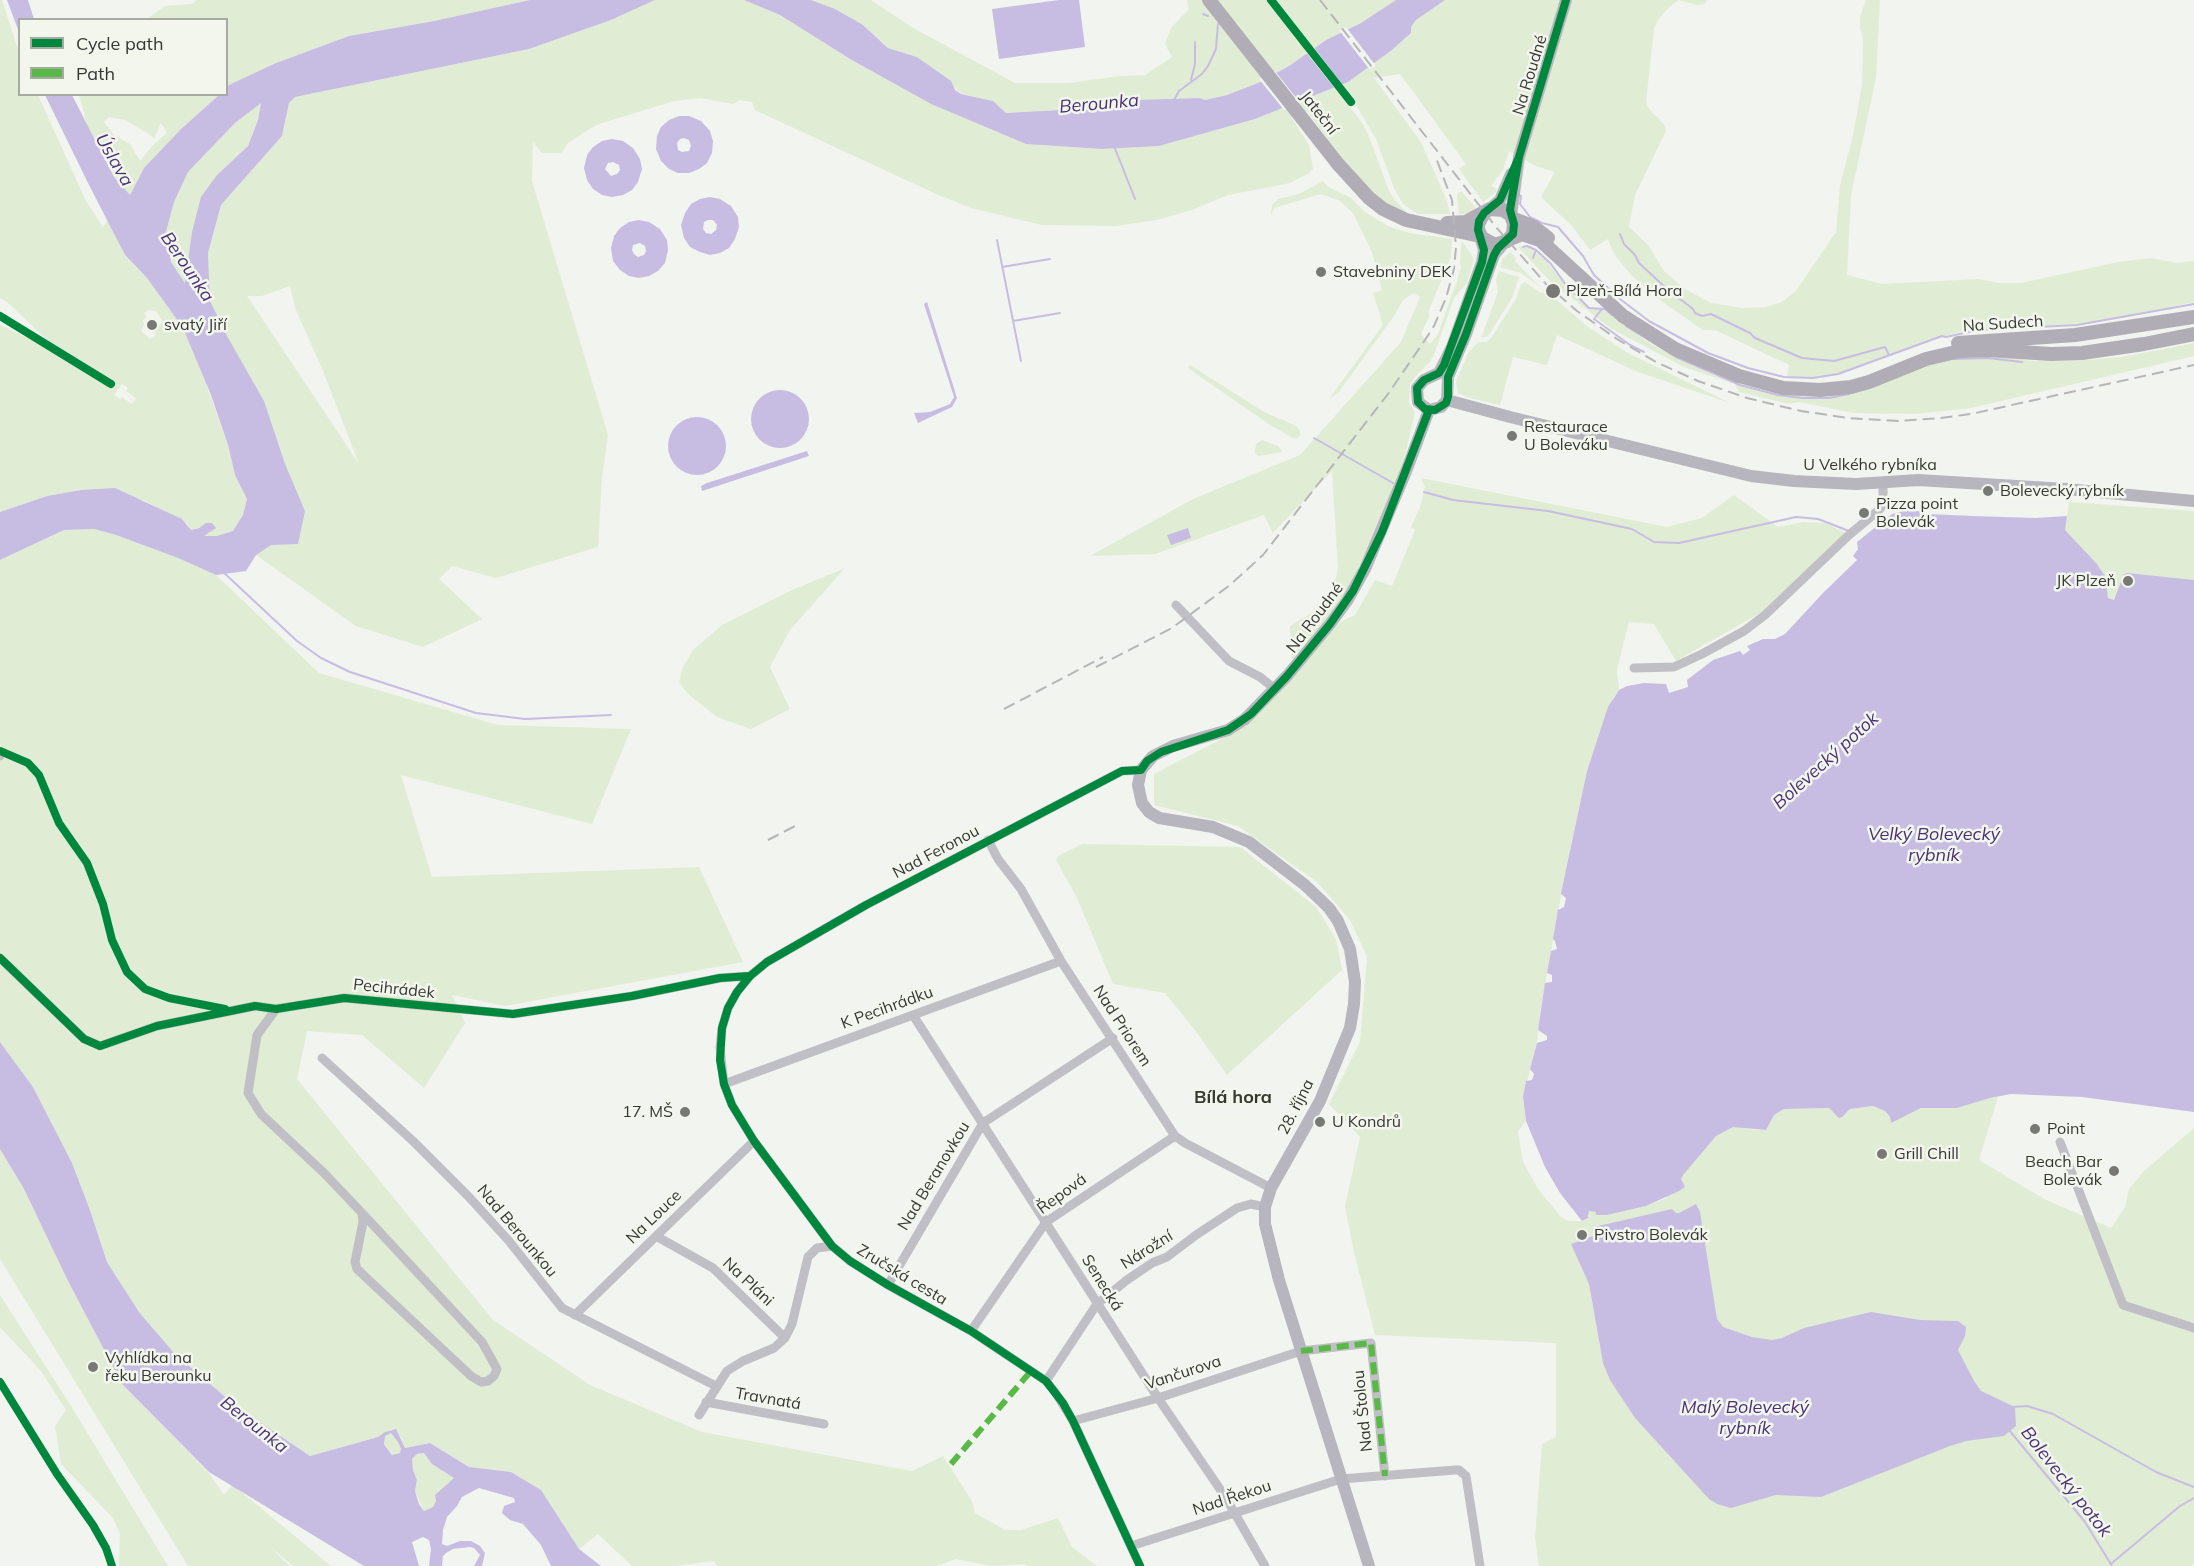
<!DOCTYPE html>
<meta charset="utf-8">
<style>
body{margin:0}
#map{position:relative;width:2194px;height:1566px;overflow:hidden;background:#f2f4ef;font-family:Mulish,sans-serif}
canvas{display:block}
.legend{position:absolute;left:18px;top:18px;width:210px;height:78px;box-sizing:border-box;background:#f2f6ed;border:2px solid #a7aaa3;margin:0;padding:8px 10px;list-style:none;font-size:18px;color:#363734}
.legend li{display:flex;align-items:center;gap:12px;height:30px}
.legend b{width:30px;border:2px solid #a7aaa3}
</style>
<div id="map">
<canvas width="2194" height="1566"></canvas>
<ul class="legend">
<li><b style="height:8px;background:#00873e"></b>Cycle path</li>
<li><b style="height:8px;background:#58b947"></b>Path</li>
</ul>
</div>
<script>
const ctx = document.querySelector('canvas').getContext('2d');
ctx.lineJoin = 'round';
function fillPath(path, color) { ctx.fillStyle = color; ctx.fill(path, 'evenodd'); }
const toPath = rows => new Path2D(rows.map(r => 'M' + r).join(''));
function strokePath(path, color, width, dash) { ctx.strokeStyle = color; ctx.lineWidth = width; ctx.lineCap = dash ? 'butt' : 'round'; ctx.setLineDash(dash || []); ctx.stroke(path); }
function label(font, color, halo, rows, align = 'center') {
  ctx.font = font + ' Mulish,sans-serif'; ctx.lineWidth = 5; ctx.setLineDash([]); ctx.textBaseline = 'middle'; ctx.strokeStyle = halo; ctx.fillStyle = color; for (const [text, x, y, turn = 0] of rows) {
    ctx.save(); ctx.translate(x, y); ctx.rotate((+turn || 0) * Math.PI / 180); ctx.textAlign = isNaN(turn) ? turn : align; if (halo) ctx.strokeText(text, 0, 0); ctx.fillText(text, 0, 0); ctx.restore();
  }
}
fillPath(toPath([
 [0,0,2,0,19,53,20,94,38,95,86,201,103,227,108,220,125,256,147,278,183,328,197,359,228,445,235,475,247,499,243,515,233,531,217,536,202,536,210,533,202,527,191,530,187,523,143,500,81,490,47,496,0,512,0,325,61,353,7,302,0,298],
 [149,310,156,311,163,322,153,331,156,335,150,339,141,331,144,325,143,320,147,317,144,313],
 [122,384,128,388,126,391,136,398,132,404,122,397,120,399,114,395],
 [196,0,530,0,434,21,349,36,276,63,227,88,226,20,145,20,165,6,192,4],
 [655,0,744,0,780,15,850,59,931,104,1026,144,1102,149,1159,146,1255,119,1348,82,1392,50,1411,33,1411,27,1416,20,1445,0,1707,0,1705,4,1697,5,1679,0,1668,8,1658,20,1654,29,1646,102,1649,109,1664,124,1666,131,1635,195,1629,227,1648,245,1664,271,1683,288,1711,303,1742,308,1765,307,1782,302,1796,291,1836,232,1840,186,1853,135,1862,85,1863,38,1860,28,1860,17,1866,0,1880,0,1876,78,1851,195,1847,275,1882,284,1978,279,2000,283,2021,283,2118,262,2151,258,2176,263,2194,261,2194,302,2121,318,2077,324,1984,328,1959,332,1912,346,1854,369,1824,377,1803,378,1787,376,1789,365,1715,330,1703,330,1664,303,1632,276,1614,254,1608,239,1590,250,1572,226,1541,197,1555,172,1536,166,1509,151,1503,170,1491,186,1497,189,1496,192,1483,202,1459,169,1466,164,1400,74,1374,78,1421,142,1447,201,1450,214,1418,214,1403,204,1394,188,1376,139,1349,93,1344,100,1361,121,1369,136,1389,191,1394,199,1408,214,1402,214,1375,195,1341,157,1307,111,1291,117,1309,145,1313,169,1309,173,1290,183,1228,195,1192,210,1156,220,1116,226,1042,225,971,208,936,194,755,110,752,102,739,100,734,104,700,98,674,101,596,125,568,143,561,153,542,153,533,142,532,181,608,435,602,477,598,547,496,578,452,566,439,579,482,619,423,647,356,626,256,555,271,545,305,511,210,301,208,253,221,205,282,136,289,103,295,97,529,49,611,20],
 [290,286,295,308,323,371,359,464,247,296,262,296],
 [811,0,871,0,915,29,1015,83,1068,83,1121,76,1145,75,1172,57,1165,44,1171,28,1189,9,1187,0,1396,0,1361,23,1326,40,1289,66,1258,83,1227,95,1205,100,1198,98,1135,100,1096,108,1006,113,993,101,962,94,917,57,889,48,863,25],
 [79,95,219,95,181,129,144,168,130,196,114,177,87,124],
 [109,117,125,120,149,134,154,139,161,123,167,133,153,145,140,161,130,144,115,136,104,122],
 [261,102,258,120,248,146,217,175,188,269,185,283,171,262,166,232,174,202,188,172,235,123],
 [1323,181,1328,187,1351,198,1365,212,1388,226,1409,233,1452,239,1451,257,1429,310,1429,317,1421,334,1430,344,1438,334,1457,281,1461,267,1460,263,1461,242,1463,242,1474,259,1467,283,1454,298,1434,355,1429,363,1415,377,1410,385,1409,402,1415,413,1400,476,1355,577,1339,604,1312,639,1292,660,1290,626,1330,602,1338,568,1332,471,1273,533,1264,515,1155,554,1090,556,1193,499,1300,455,1401,342,1420,297,1417,294,1412,294,1403,300,1394,316,1338,393,1329,399,1383,325,1373,293,1382,290,1372,252,1353,213,1340,201,1321,194,1274,208,1271,215,1272,205,1278,199,1299,194],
 [1461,191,1476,208,1468,214,1459,214,1457,195],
 [1521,246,1522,248,1529,248,1540,255,1550,265,1565,285,1589,308,1604,310,1652,345,1715,376,1737,384,1785,395,1813,397,1845,394,1917,367,1960,356,2010,357,2033,361,2087,360,2122,357,2194,343,2194,356,1971,408,1915,414,1854,413,1798,402,1789,404,1739,392,1735,384,1684,367,1610,328,1550,281,1518,247],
 [1511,252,1516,259,1515,261,1540,287,1521,273,1500,267,1503,258],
 [1499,271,1519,277,1512,298,1488,336,1481,338,1498,292,1496,279],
 [1525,282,1541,293,1542,292,1546,295,1548,293,1587,326,1626,352,1730,403,1638,372,1557,335,1547,365,1513,357,1500,405,1466,397,1458,393,1456,382,1468,353,1478,342,1486,342,1491,338,1516,299,1521,284],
 [1190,365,1264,412,1294,425,1298,428,1301,435,1296,439,1293,438,1270,425,1188,368],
 [1262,440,1278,446,1283,452,1258,456,1255,452,1256,444],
 [1421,478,1667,527,1702,518,1734,495,1778,527,1803,522,1825,523,1846,533,1760,613,1676,661,1654,624,1629,622,1617,670,1619,690,1613,698,1587,771,1564,879,1540,1013,1537,1043,1523,1097,1526,1121,1518,1131,1523,1162,1538,1189,1561,1217,1568,1221,1582,1221,1589,1218,1589,1211,1596,1212,1596,1215,1607,1215,1646,1206,1667,1198,1683,1114,1754,1130,1765,1130,1774,1115,1784,1109,1829,1108,1837,1116,1842,1117,1850,1109,1873,1106,1885,1111,1890,1117,1891,1122,1921,1108,1957,1108,1990,1098,1998,1097,1979,1160,2044,1199,2111,1228,2125,1207,2129,1189,2144,1171,2194,1128,2194,1563,2192,1566,1539,1566,1535,1538,1542,1444,1556,1437,1556,1343,1375,1335,1353,1248,1345,1206,1360,1137,1329,1104,1360,1042,1367,957,1350,920,1317,882,1238,826,1154,805,1154,774,1241,729,1340,622,1355,615,1375,580,1392,586,1415,530,1411,527,1420,507,1425,487],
 [1589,1284,1804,1369,1603,1363],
 [2069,502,2194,511,2194,638,2061,633,2036,518,2067,516],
 [94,529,116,535,178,558,216,575,319,673,498,725,631,729,592,824,401,775,432,877,699,867,743,962,505,1006,452,995,465,1023,424,1088,362,1035,307,1031,297,1079,493,1320,590,1385,702,1432,912,1471,943,1456,972,1501,975,1513,1005,1530,1021,1530,1058,1518,1072,1547,1097,1566,1027,1566,1024,1564,991,1566,956,1559,936,1566,717,1566,714,1561,675,1566,632,1566,598,1534,579,1549,541,1490,511,1472,469,1467,430,1443,405,1448,401,1437,392,1429,378,1437,310,1456,236,1406,174,1353,139,1312,107,1262,90,1210,72,1163,33,1087,0,1042,0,560,64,530],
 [845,568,790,630,770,667,790,709,751,729,717,717,688,694,679,682,683,667,693,650,722,625,790,591],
 [1082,844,1240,847,1316,907,1336,939,1342,970,1227,1075,1195,1030,1165,993,1113,984,1077,898,1056,860,1058,856],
 [0,1149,24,1189,68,1281,122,1384,208,1472,224,1495,233,1485,331,1566,293,1566,268,1545,290,1566,188,1566,0,1259],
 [0,1295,71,1406,168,1566,119,1566,120,1534,113,1518,61,1464,55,1426,66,1410,41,1371,0,1327],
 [391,1433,398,1442,401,1449,400,1453,393,1455,384,1443,384,1436],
 [424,1453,432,1464,455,1478,435,1495,436,1501,434,1507,424,1511,415,1491,417,1480,413,1470,412,1459,417,1454]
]), '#e1ecd4');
fillPath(toPath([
 [7,0,28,0,34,19,20,20,19,32],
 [530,0,655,0,611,20,529,49,295,97,289,103,282,136,221,205,208,253,210,301,227,336,264,401,285,464,305,511,298,544,271,545,256,555,246,571,216,575,178,558,116,535,94,529,64,530,0,560,0,512,47,496,81,490,115,488,182,519,191,530,199,528,206,523,212,523,216,528,204,536,217,536,233,531,243,515,247,499,235,475,228,445,211,395,183,328,147,278,125,255,88,183,45,95,72,95,114,177,130,195,144,168,181,129,219,95,226,94,227,88,229,85,276,63,349,36,434,21],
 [261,103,258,120,248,146,217,175,201,197,192,232,185,283,171,262,166,232,174,202,188,172,235,123],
 [744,0,811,0,835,9,863,25,888,48,917,57,951,81,955,90,961,94,993,101,1006,113,1096,108,1135,100,1199,98,1205,100,1227,95,1258,83,1289,66,1326,40,1361,23,1396,0,1445,0,1416,20,1411,27,1411,33,1392,50,1348,82,1255,119,1159,146,1102,149,1026,144,931,104,850,59,780,15],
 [1059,0,1079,0,1085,47,999,59,992,9],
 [679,116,689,116,701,121,710,131,713,141,712,153,707,163,699,169,689,173,678,173,669,169,661,161,656,149,657,136,661,127,669,120],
 [684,138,689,140,691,146,689,151,682,152,678,150,677,143,680,139],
 [612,139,623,141,633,148,640,159,642,169,638,182,632,190,623,195,612,197,602,195,593,189,587,180,584,168,587,155,593,147,602,141],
 [613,162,619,165,620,170,617,174,611,176,605,169,608,163],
 [710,197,720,199,731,206,738,217,739,227,735,239,729,248,720,253,710,255,700,252,690,247,684,238,681,225,685,213,691,204,700,199],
 [708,220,713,220,717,225,716,230,711,234,706,233,703,229,704,222],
 [639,220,649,222,660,229,667,240,668,250,665,263,658,271,649,276,639,278,629,276,620,270,613,261,611,248,614,236,620,228,629,222],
 [640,243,645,246,646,251,644,255,638,257,634,254,632,250,633,245],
 [927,302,957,398,952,407,918,423,914,413,930,412,950,404,954,397,924,304],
 '751 419a29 29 0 1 1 58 0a29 29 0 1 1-58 0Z',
 '668 446a29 29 0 1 1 58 0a29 29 0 1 1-58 0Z',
 [807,451,809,456,702,491,701,486,707,483],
 [1910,509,1929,514,1972,516,2036,518,2067,516,2065,530,2096,563,2105,576,2108,598,2114,600,2124,574,2127,573,2194,580,2194,1112,2082,1097,2011,1094,1990,1098,1957,1108,1921,1108,1891,1123,1890,1117,1885,1111,1873,1106,1850,1109,1842,1117,1839,1118,1829,1108,1784,1109,1774,1115,1766,1130,1733,1127,1716,1136,1683,1175,1681,1179,1685,1187,1679,1191,1646,1206,1607,1215,1596,1215,1596,1212,1589,1211,1588,1217,1590,1217,1582,1221,1560,1193,1545,1167,1526,1121,1523,1097,1526,1081,1532,1080,1534,1074,1530,1069,1537,1043,1547,1040,1547,1036,1538,1030,1545,983,1552,982,1552,975,1547,973,1551,951,1557,949,1555,941,1553,939,1558,910,1564,907,1566,898,1561,894,1564,879,1587,771,1608,707,1619,690,1627,686,1644,683,1666,684,1669,693,1688,687,1687,680,1713,660,1740,651,1743,655,1750,650,1747,646,1763,639,1775,639,1785,634,1823,593,1857,560,1853,556,1858,549,1857,542,1892,514],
 [1188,528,1191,538,1171,545,1167,535],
 [0,1042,33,1087,72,1163,90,1210,107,1262,139,1312,174,1353,236,1406,310,1456,378,1437,385,1432,396,1429,405,1448,430,1443,469,1467,511,1472,541,1490,579,1549,601,1566,551,1566,541,1545,523,1524,510,1520,502,1513,504,1506,515,1502,514,1498,479,1488,462,1497,457,1506,447,1517,443,1530,442,1544,447,1546,460,1541,471,1541,480,1546,485,1553,482,1566,474,1566,480,1555,474,1548,470,1547,453,1549,446,1553,443,1556,442,1566,429,1566,431,1549,429,1540,423,1537,412,1542,419,1566,364,1566,209,1472,122,1384,68,1281,24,1189,0,1149],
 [391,1433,398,1442,401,1449,400,1453,392,1455,384,1444,385,1436],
 [424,1453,432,1464,454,1478,435,1495,436,1501,433,1507,424,1511,419,1504,415,1491,417,1480,413,1470,412,1459,417,1454],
 [1696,1204,1700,1212,1717,1319,1723,1327,1752,1337,1772,1340,1782,1338,1804,1328,1871,1312,1920,1320,1958,1321,1966,1327,1965,1336,1958,1350,1974,1381,1981,1391,2015,1407,2016,1426,2004,1436,1966,1441,1950,1446,1821,1497,1776,1495,1731,1508,1717,1504,1709,1499,1635,1418,1610,1380,1603,1363,1589,1284,1571,1244,1593,1236,1594,1227,1672,1209,1676,1213,1679,1213]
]), '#c7bde3');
fillPath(toPath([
 [1346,27,1376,66,1370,70,1339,30],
 [1313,46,1344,87,1336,90,1305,51],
 [1275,71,1301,104,1284,110,1259,79]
]), '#f2f4ef');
strokePath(toPath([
 [1203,14,1208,16],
 [1191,80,1195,64,1195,42],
 [1174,100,1179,91,1202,74,1208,66,1216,49,1218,24],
 [1114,146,1135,199],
 [1519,195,1521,196,1520,204,1530,217,1542,223,1558,227,1583,256,1594,275,1620,299,1649,321,1708,353,1748,368,1784,377,1813,378,1838,374,1942,336,1946,337,1978,330,2077,325,2194,304],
 [1620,234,1624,244,1635,255,1639,263,1667,289,1693,309,1695,313,1702,316,1711,314,1750,333,1755,338,1802,358,1834,361,1885,347,1889,355],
 [997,240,1021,361],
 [1523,247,1527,246,1536,250,1551,264,1566,285,1589,308,1605,309,1612,315],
 [1533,258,1536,250],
 [1002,267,1050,259],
 [1601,310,1594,319,1630,345,1644,352],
 [1013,321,1060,313],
 [1626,326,1676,357,1740,385,1778,395,1802,398,1829,398,1849,394],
 [1954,359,1988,358,2022,362],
 [1314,438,1393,483],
 [1424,492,1453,500,1548,511,1632,529,1654,542,1679,543,1796,517,1818,519,1849,531],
 [222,571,297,641,321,658,350,672,476,713,525,719,611,715],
 [2012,1407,2027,1406,2053,1414,2156,1472,2194,1487],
 [2009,1430,2085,1522,2112,1566],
 [2112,1563,2180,1506,2194,1498]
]), '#c7bde3', 2);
strokePath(toPath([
 [1176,605,1229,661,1260,677,1275,689],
 [1634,668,1674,667,1702,654,1744,631,1765,615,1849,535,1879,510,1883,505,1883,482],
 [0,756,1,752],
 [988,840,998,859,1021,889,1061,961,1175,1136,1185,1143,1271,1188],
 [0,958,84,1039,100,1046,157,1026,255,1006,276,1009,344,998,513,1014,632,996,720,978,750,976],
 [276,1009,257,1035,248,1093,261,1114,324,1173,362,1213,482,1342,497,1369,494,1376,488,1381,481,1382,471,1376,357,1269,355,1262,363,1222,362,1213],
 [913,1015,1158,1398,1226,1498,1265,1566],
 [322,1058,413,1141,469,1197,509,1241,562,1308,716,1386],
 [724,1084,1061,961],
 [2060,1142,2123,1305,2194,1328],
 [656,1236,713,1268,785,1338],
 [888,1285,983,1123,1113,1038],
 [575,1315,754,1141],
 [971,1331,1046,1222,1175,1136],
 [1046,1381,1097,1304,1127,1280,1152,1263,1167,1257,1196,1235,1237,1208,1251,1204,1265,1207],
 [706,1402,824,1424],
 [699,1415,727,1371,743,1361,774,1348,785,1338,792,1324,808,1257,817,1248,832,1246],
 [1073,1421,1158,1398,1301,1351,1371,1343,1385,1476],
 [1131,1546,1341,1479,1455,1470,1459,1470,1466,1476,1480,1566],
 [1140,1566,1073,1421,1055,1392,1046,1381,971,1331,888,1285,850,1261,832,1246,754,1141,732,1105,724,1084,720,1047,722,1028,728,1008,737,992,750,976,767,962,866,905,1122,771,1141,770]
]), '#c1bfc6', 9);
strokePath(toPath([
 [1490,209,1500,200,1511,174],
 [1511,215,1519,157,1566,0],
 [1480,236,1484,250,1482,262,1452,347,1439,373,1424,380,1417,388,1418,402,1429,410,1441,407,1447,400,1448,377,1466,334,1494,255,1504,243],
 [1447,400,1510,417,1751,476,1794,481,1856,484,1918,480,2066,489,2194,501],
 [1369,1566,1279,1280,1265,1224,1265,1207,1271,1188,1320,1101,1350,1028,1354,1004,1355,982,1350,949,1338,921,1329,908,1305,885,1249,842,1213,827,1159,818,1149,812,1142,803,1138,785,1141,770,1153,756,1173,746,1228,730,1245,719,1287,676,1330,624,1347,601,1365,569,1407,469,1429,410]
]), '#b7b5bd', 12);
strokePath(toPath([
 [1209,0,1338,164,1369,198,1383,209,1406,220,1480,236],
 [1512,218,1534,227,1548,238],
 [1447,223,1466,222,1490,209,1503,210,1511,215,1514,224,1513,234,1507,241,1495,245,1482,238,1478,230,1478,224,1484,213],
 [1510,239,1522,234,1540,240,1623,316,1675,349,1739,376,1783,388,1820,390,1851,387,1869,382,1926,359,1960,351,1988,350,2051,354,2082,353,2144,344,2194,334],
 [1958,343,2075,335,2194,317]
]), '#b0adb6', 14);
strokePath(toPath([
 [1320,0,1496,227,1546,284,1577,311,1617,339,1656,362,1698,381,1747,398,1801,411,1848,418,1898,421,1940,418,1971,414,2194,365],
 [1096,667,1172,628,1230,585,1263,555,1388,394,1425,340,1434,326,1446,298,1454,269,1456,247,1452,200,1436,158],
 [1004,709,1103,657],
 [768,840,799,824]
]), '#b6b6b8', 2, [12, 6]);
strokePath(toPath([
 [1301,1351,1371,1343,1385,1476],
 [951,1464,1031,1371]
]), '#58b947', 6, [12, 6]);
strokePath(toPath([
 [1271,0,1351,102],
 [1519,157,1500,200,1484,213,1479,221,1478,230,1484,250,1482,262,1444,365,1439,373,1424,380,1417,388,1418,402,1425,409,1435,410,1446,403,1448,397,1448,377,1466,334,1494,255,1498,248,1513,234,1514,224,1510,210,1519,157,1566,0],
 [0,316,111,384],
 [0,751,28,763,39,775,59,823,87,863,103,904,112,940,127,972,145,989,169,998,225,1009],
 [0,958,84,1039,100,1046,157,1026,255,1006,276,1009,344,998,513,1014,632,996,720,978,750,976],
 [0,1382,57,1474,93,1525,106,1548,112,1566],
 [1140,1566,1073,1421,1063,1403,1046,1381,971,1331,888,1285,850,1261,832,1246,754,1141,732,1105,724,1084,720,1060,722,1028,728,1008,737,992,750,976,767,962,866,905,1122,771,1141,770,1147,761,1161,752,1228,730,1251,714,1287,676,1330,624,1353,591,1382,532,1429,410]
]), '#00873e', 8);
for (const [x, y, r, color] of [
 [1321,272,6,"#787975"],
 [1553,291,8,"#787975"],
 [152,325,6,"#787975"],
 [1512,436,6,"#787975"],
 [1988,491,6,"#787975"],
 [1864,513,6,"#787975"],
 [2128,581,6,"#787975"],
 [685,1112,6,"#787975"],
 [1320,1122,6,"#787975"],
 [2035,1129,6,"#787975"],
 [1882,1154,6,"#787975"],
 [2114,1171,6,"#787975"],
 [1582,1235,6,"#787975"],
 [93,1367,6,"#787975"]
]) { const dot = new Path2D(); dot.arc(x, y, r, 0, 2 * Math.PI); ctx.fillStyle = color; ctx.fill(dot); strokePath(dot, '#f2f6ed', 2); }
label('16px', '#363734', '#f2f6ed', [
 ["Na Roudné",1530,75,-73],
 ["Jateční",1319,113,52],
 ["Na Sudech",2003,324,-4],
 ["U Velkého rybníka",1870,465],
 ["Na Roudné",1315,618,-53],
 ["Nad Feronou",936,852,-28],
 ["Pecihrádek",394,989,6],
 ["K Pecihrádku",887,1008,-20],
 ["Nad Priorem",1122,1026,57],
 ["28. října",1296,1107,-63],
 ["Nad Beranovkou",934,1176,-59],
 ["Řepová",1062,1194,-36],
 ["Na Louce",654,1217,-44],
 ["Nad Berounkou",517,1231,50],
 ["Nárožní",1147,1250,-32],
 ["Zručská cesta",902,1275,31],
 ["Na Pláni",748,1282,43],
 ["Senecká",1102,1283,58],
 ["Vančurova",1183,1373,-18],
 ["Travnatá",768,1399,10],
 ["Nad Štolou",1363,1411,-96],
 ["Nad Řekou",1232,1498,-18]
]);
label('16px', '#363734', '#f2f6ed', [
 ["Stavebniny DEK",1333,272],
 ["Plzeň-Bílá Hora",1566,291],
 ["svatý Jiří",164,325],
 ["Restaurace",1524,427],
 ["U Boleváku",1524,445],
 ["Bolevecký rybník",2000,491],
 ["Pizza point",1876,504],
 ["Bolevák",1876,522],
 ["JK Plzeň",2116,581,"right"],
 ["17. MŠ",673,1112,"right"],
 ["U Kondrů",1332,1122],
 ["Point",2047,1129],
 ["Grill Chill",1894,1154],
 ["Beach Bar",2102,1162,"right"],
 ["Bolevák",2102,1180,"right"],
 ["Pivstro Bolevák",1594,1235],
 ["Vyhlídka na",105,1358],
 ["řeku Berounku",105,1376]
], 'left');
label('italic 18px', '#493175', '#f2f6ed', [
 ["Berounka",1099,104,-5],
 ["Úslava",114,160,60],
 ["Berounka",187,267,56],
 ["Bolevecký potok",1826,761,-42],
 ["Velký Bolevecký",1934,835],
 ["rybník",1934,856],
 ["Malý Bolevecký",1745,1408],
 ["rybník",1745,1429],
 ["Berounka",254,1425,38],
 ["Bolevecký potok",2066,1482,52]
]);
label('bold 18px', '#363932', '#f2f6ed', [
 ["Bílá hora",1233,1098]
]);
</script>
